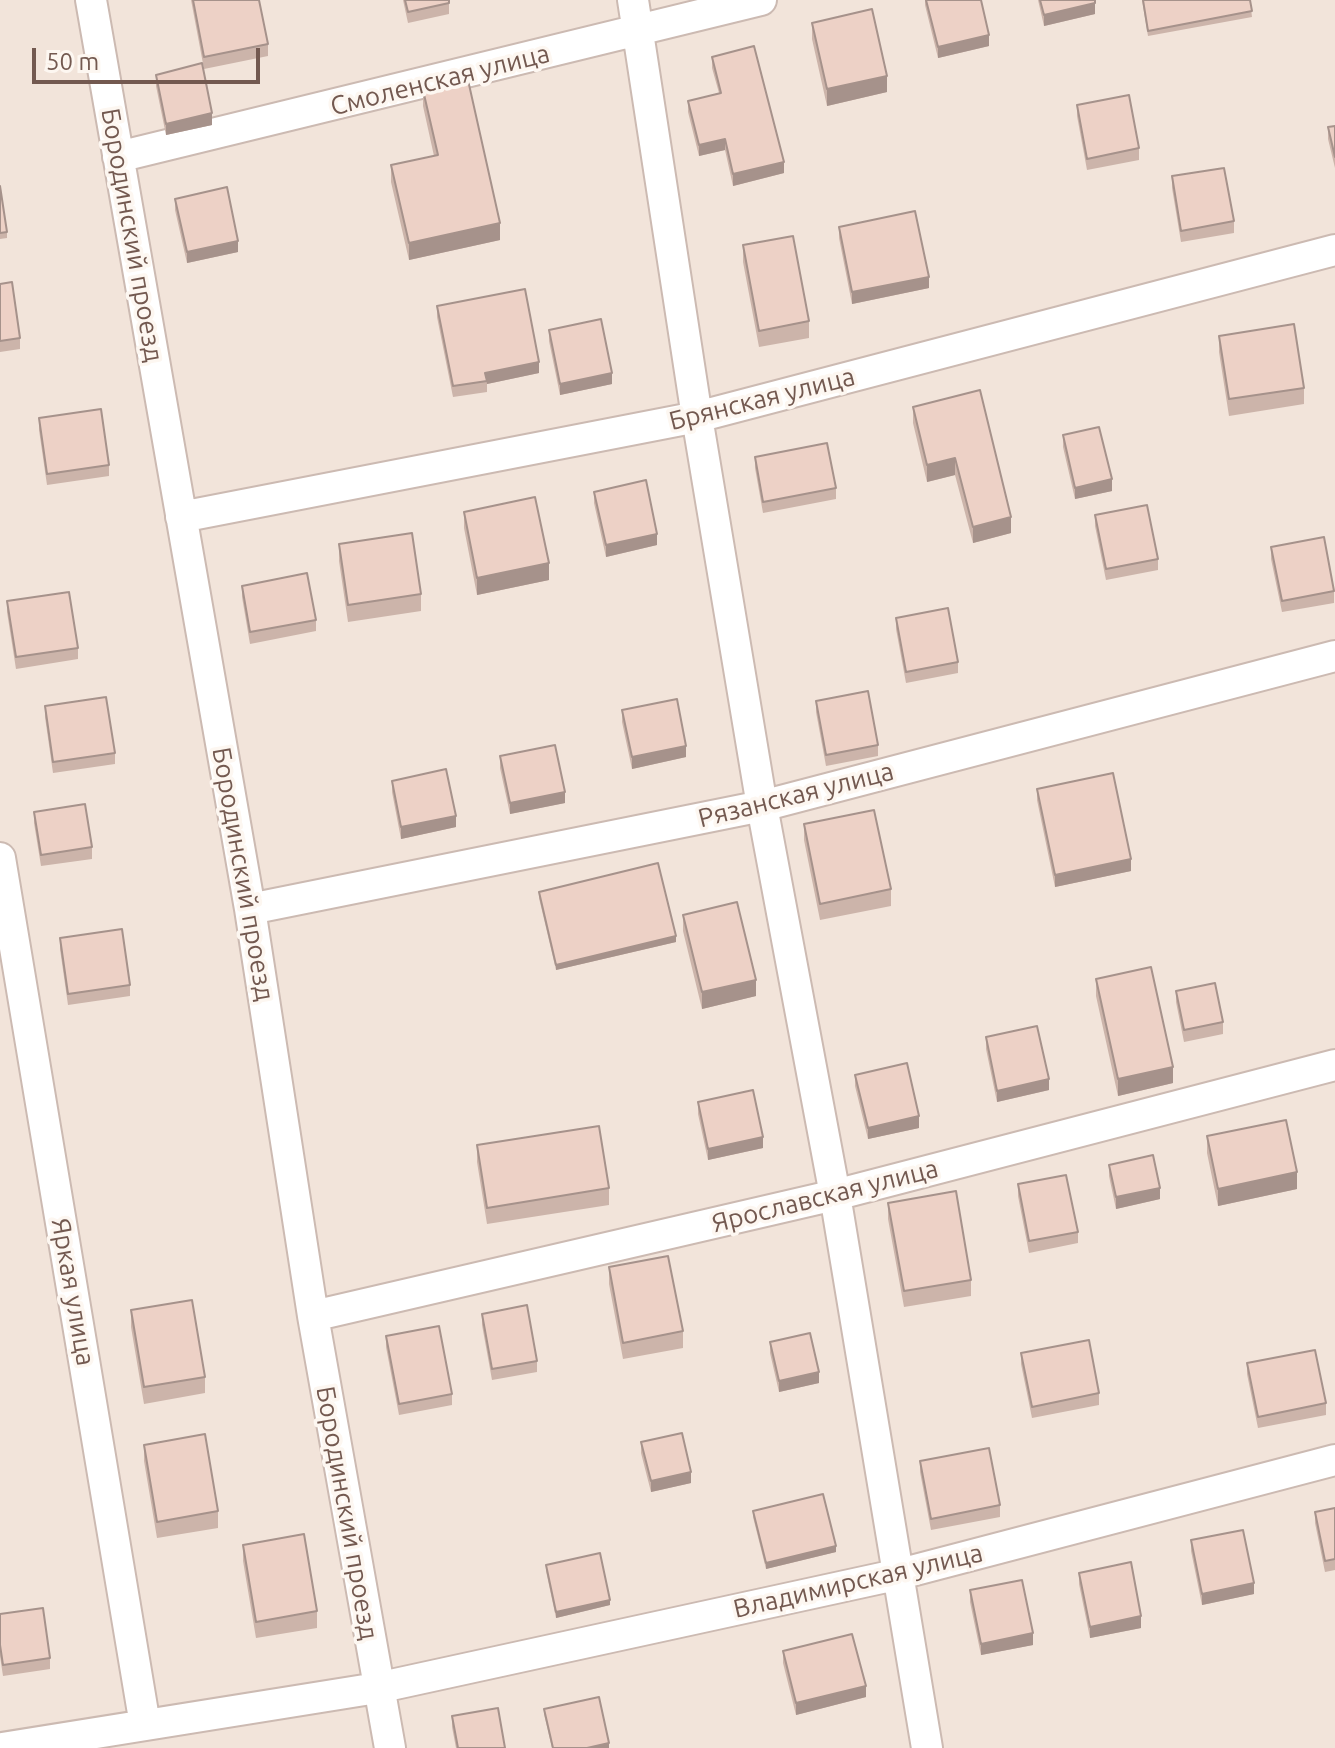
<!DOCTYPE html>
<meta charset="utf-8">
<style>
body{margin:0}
#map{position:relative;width:1335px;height:1748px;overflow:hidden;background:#fbf3eb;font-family:Ubuntu,sans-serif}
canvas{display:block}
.scale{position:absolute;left:32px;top:48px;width:228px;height:36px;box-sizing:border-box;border:4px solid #735950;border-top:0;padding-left:10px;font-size:24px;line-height:28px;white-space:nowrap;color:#735950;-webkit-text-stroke:6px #fdf7f1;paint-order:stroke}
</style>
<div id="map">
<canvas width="1335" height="1748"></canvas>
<div class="scale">50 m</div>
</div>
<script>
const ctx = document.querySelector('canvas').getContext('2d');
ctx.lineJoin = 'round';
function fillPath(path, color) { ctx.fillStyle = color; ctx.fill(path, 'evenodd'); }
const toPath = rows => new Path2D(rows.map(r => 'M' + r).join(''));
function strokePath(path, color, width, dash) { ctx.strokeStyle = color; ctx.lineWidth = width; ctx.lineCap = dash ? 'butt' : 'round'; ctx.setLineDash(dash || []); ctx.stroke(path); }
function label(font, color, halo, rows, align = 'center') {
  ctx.font = font + ' Ubuntu,sans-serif'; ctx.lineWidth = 7; ctx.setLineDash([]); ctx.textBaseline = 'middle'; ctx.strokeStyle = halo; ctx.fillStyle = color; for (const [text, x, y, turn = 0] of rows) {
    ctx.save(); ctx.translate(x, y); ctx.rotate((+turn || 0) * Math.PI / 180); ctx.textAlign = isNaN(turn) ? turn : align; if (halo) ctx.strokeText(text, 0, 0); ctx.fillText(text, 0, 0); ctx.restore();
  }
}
fillPath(toPath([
 [0,0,1335,0,1335,1748,0,1748]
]), '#f2e4da');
const minor = toPath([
 [91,0,250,909,313,1316,390,1748],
 [633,0,697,417,762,806,835,1195,927,1748],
 [118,157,761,0],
 [181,517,697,417,1335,250],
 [0,858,145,1725],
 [250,909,762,806,1335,656],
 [313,1316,835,1195,1335,1065],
 [2,1748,377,1688,900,1574,1335,1460]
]);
strokePath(minor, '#ccbab2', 34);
strokePath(minor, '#fff', 30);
fillPath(toPath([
 [191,0,259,0,268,44,268,56,204,69],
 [403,0,449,0,449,14,408,23],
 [925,0,981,0,989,46,938,58,925,5],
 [1038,0,1095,0,1095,14,1044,26],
 [1142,0,1250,0,1252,17,1148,36],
 [812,23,887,92,827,106,812,39],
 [712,57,784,173,733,186,725,150,699,156,688,112,688,101,719,93,712,68],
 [156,75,212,125,166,135,156,86],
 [423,90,500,240,409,260,391,182,391,165,434,156,423,106],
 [1077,105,1139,148,1139,160,1087,170,1077,116],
 [1335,126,1335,168,1328,139,1328,127],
 [1172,176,1234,221,1234,233,1181,242,1172,188],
 [0,186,7,232,7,238,0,239],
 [175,199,238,252,187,263,175,210],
 [839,227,929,288,852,304,839,238],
 [743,245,809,321,809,338,759,347,743,262],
 [0,284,20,338,20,349,0,352],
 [437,306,539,373,487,384,487,392,453,397,437,317],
 [549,330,612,384,560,395,549,341],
 [1219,336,1304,388,1304,404,1229,416,1219,352],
 [980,390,1011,533,973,543,955,475,927,482,913,423,913,407],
 [39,418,109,465,109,476,47,485,39,430],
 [1063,435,1112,491,1075,499,1063,447],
 [755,457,836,488,836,499,763,513,755,468],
 [594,492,657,545,606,557,594,503],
 [464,512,549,580,477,595,464,528],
 [1095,515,1158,559,1158,570,1106,580,1095,526],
 [339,544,421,594,421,611,348,622,339,561],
 [1271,547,1334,591,1334,603,1282,612,1271,559],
 [242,586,316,620,316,631,250,644,242,597],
 [7,601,78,648,78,659,16,669,7,612],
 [896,618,958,662,958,673,906,683,896,629],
 [816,701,878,745,878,756,826,766,816,712],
 [45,706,115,753,115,764,53,773,45,717],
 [622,710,686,757,632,769,622,722],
 [500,756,565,803,510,814,500,768],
 [392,781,456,827,401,839,392,792],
 [1037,789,1131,871,1055,887,1037,800],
 [34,812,92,847,92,859,41,866,34,823],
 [804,824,891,889,891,906,820,920,804,840],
 [539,892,676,942,556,970,539,898],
 [683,915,756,996,702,1009,683,931],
 [60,938,130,985,130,996,68,1005,60,949],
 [1096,979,1173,1083,1118,1096,1096,996],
 [1176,991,1223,1022,1223,1034,1184,1042,1176,1002],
 [986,1037,1049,1090,997,1102,986,1049],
 [855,1075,919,1128,868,1139,855,1086],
 [698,1102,763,1148,708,1160,698,1114],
 [1207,1136,1297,1189,1218,1206,1207,1153],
 [477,1145,609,1188,609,1205,487,1224,477,1162],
 [1109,1165,1160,1199,1116,1209,1109,1176],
 [1018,1184,1078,1232,1078,1243,1029,1253,1018,1196],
 [888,1203,971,1280,971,1296,904,1307,888,1219],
 [609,1267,683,1331,683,1348,623,1359,609,1284],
 [131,1310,205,1377,205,1393,144,1404,131,1327],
 [482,1314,537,1361,537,1372,492,1380,482,1325],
 [386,1336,452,1394,452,1405,399,1415,386,1347],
 [770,1342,819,1383,779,1392,770,1353],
 [1021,1353,1099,1393,1099,1405,1032,1418,1021,1364],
 [1247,1363,1326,1403,1326,1415,1258,1428,1247,1374],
 [641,1442,691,1483,651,1492,641,1453],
 [144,1445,218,1511,218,1528,157,1538,144,1461],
 [920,1461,1000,1505,1000,1517,931,1530,920,1472],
 [1335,1508,1335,1570,1325,1572,1315,1523,1315,1512],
 [753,1511,836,1552,766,1569,753,1517],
 [1191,1540,1254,1594,1202,1605,1191,1551],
 [243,1545,317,1611,317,1628,256,1638,243,1561],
 [546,1565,610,1605,556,1618,546,1571],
 [1079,1573,1141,1628,1090,1638,1079,1584],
 [970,1590,1033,1645,981,1655,970,1602],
 [0,1614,50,1658,50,1669,3,1676,0,1656],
 [783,1651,866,1697,796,1715,783,1663],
 [544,1709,609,1748,552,1748,544,1714],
 [452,1716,505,1748,456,1748,452,1727]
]), '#ccb4aa');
fillPath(toPath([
 [1095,3,1095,14,1044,26,1044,15],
 [989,35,989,46,938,58,938,47],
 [887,76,887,92,827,106,827,89],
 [212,113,212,125,166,135,166,124],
 [725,139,725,150,699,156,699,145],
 [784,162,784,173,733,186,733,174],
 [500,223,500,240,409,260,409,243],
 [238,241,238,252,187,263,187,252],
 [929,277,929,288,852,304,852,292],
 [539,362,539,373,487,384,485,373],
 [612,373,612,384,560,395,560,384],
 [955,458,955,475,927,482,927,465],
 [1112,479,1112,491,1075,499,1075,488],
 [1011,517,1011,533,973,543,973,527],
 [657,534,657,545,606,557,606,545],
 [549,563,549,580,477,595,477,578],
 [686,746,686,757,632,769,632,757],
 [565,792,565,803,510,814,510,803],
 [456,816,456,827,401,839,401,827],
 [1131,859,1131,871,1055,887,1055,875],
 [676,936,676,942,556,970,556,965],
 [756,980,756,996,702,1009,702,992],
 [1173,1067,1173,1083,1118,1096,1118,1079],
 [1049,1079,1049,1090,997,1102,997,1091],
 [919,1116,919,1128,868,1139,868,1128],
 [763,1137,763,1148,708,1160,708,1149],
 [1297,1172,1297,1189,1218,1206,1218,1189],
 [1160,1188,1160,1199,1116,1209,1116,1197],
 [819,1372,819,1383,779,1392,779,1381],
 [691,1472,691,1483,651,1492,651,1481],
 [836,1546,836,1552,766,1569,766,1563],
 [1254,1583,1254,1594,1202,1605,1202,1594],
 [610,1600,610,1605,556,1618,556,1612],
 [1141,1616,1141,1628,1090,1638,1090,1627],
 [1033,1633,1033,1645,981,1655,981,1644],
 [866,1686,866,1697,796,1715,796,1703],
 [609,1743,609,1748,587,1748]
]), '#a6928b');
const building = toPath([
 [193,0,259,0,268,44,204,57,193,0],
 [405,0,449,0,449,3,408,12,405,0],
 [926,0,981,0,989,35,938,47,926,0],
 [1040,0,1095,0,1095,3,1044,15,1040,0],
 [1143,0,1250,0,1252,11,1148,31,1143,0],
 [872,9,887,76,827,89,812,23,872,9],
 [754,46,784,162,733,174,725,139,699,145,688,101,721,93,712,57,754,46],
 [202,63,212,113,166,124,156,75,202,63],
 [468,80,500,223,409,243,391,165,438,155,423,90,468,80],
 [1129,95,1139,148,1087,159,1077,105,1129,95],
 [1335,126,1335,157,1328,127,1335,126],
 [1224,168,1234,221,1181,231,1172,176,1224,168],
 [0,186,7,232,0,233,0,186],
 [227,187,238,241,187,252,175,199,227,187],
 [915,211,929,277,852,292,839,227,915,211],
 [793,236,809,321,759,331,743,245,793,236],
 [12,282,20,338,0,341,0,284,12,282],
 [525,289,539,362,485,373,487,381,453,386,437,306,525,289],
 [601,319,612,373,560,384,549,330,601,319],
 [1294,324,1304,388,1229,399,1219,336,1294,324],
 [980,390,1011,517,973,527,955,458,927,465,913,407,980,390],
 [101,409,109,465,47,474,39,418,101,409],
 [1099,427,1112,479,1075,488,1063,435,1099,427],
 [827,443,836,488,763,502,755,457,827,443],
 [646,480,657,534,606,545,594,492,646,480],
 [535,497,549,563,477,578,464,512,535,497],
 [1147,505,1158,559,1106,569,1095,515,1147,505],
 [412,533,421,594,348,605,339,544,412,533],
 [1324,537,1334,591,1282,601,1271,547,1324,537],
 [307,573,316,620,250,632,242,586,307,573],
 [69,592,78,648,16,657,7,601,69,592],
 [948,608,958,662,906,672,896,618,948,608],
 [868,691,878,745,826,755,816,701,868,691],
 [106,697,115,753,53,762,45,706,106,697],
 [677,699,686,746,632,757,622,710,677,699],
 [555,745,565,792,510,803,500,756,555,745],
 [446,769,456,816,401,827,392,781,446,769],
 [1113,773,1131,859,1055,875,1037,789,1113,773],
 [85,804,92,847,41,855,34,812,85,804],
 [874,810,891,889,820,904,804,824,874,810],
 [658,863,676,936,556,965,539,892,658,863],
 [737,902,756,980,702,992,683,915,737,902],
 [122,929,130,985,68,994,60,938,122,929],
 [1151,967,1173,1067,1118,1079,1096,979,1151,967],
 [1215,983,1223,1022,1184,1030,1176,991,1215,983],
 [1037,1026,1049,1079,997,1091,986,1037,1037,1026],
 [907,1063,919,1116,868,1128,855,1075,907,1063],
 [753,1090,763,1137,708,1149,698,1102,753,1090],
 [1286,1120,1297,1172,1218,1189,1207,1136,1286,1120],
 [599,1126,609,1188,487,1208,477,1145,599,1126],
 [1153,1155,1160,1188,1116,1197,1109,1165,1153,1155],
 [1066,1175,1078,1232,1029,1241,1018,1184,1066,1175],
 [956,1191,971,1280,904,1291,888,1203,956,1191],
 [668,1256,683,1331,623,1343,609,1267,668,1256],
 [192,1300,205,1377,144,1387,131,1310,192,1300],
 [527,1305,537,1361,492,1369,482,1314,527,1305],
 [439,1326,452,1394,399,1404,386,1336,439,1326],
 [810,1333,819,1372,779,1381,770,1342,810,1333],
 [1089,1340,1099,1393,1032,1407,1021,1353,1089,1340],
 [1315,1350,1326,1403,1258,1417,1247,1363,1315,1350],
 [682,1433,691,1472,651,1481,641,1442,682,1433],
 [205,1434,218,1511,157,1522,144,1445,205,1434],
 [989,1448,1000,1505,931,1519,920,1461,989,1448],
 [823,1494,836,1546,766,1563,753,1511,823,1494],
 [1335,1508,1335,1559,1325,1561,1315,1512,1335,1508],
 [1243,1530,1254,1583,1202,1594,1191,1540,1243,1530],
 [304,1534,317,1611,256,1622,243,1545,304,1534],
 [600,1553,610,1600,556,1612,546,1565,600,1553],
 [1131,1562,1141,1616,1090,1627,1079,1573,1131,1562],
 [1022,1580,1033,1633,981,1644,970,1590,1022,1580],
 [43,1608,50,1658,3,1665,0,1645,0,1614,43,1608],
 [852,1634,866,1686,796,1703,783,1651,852,1634],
 [599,1697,609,1743,587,1748,553,1748,544,1709,599,1697],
 [498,1708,505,1748,458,1748,452,1716,498,1708]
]);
fillPath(building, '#edd1c6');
strokePath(building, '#a6928b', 2);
label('26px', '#735950', '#fdf7f1', [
 ["Смоленская улица",440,80,-14],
 ["Бородинский проезд",132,235,80],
 ["Брянская улица",762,399,-14],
 ["Рязанская улица",796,795,-14],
 ["Бородинский проезд",243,874,80],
 ["Ярославская улица",825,1196,-14],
 ["Яркая улица",73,1292,80],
 ["Бородинский проезд",347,1513,80],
 ["Владимирская улица",858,1581,-13]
]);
</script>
